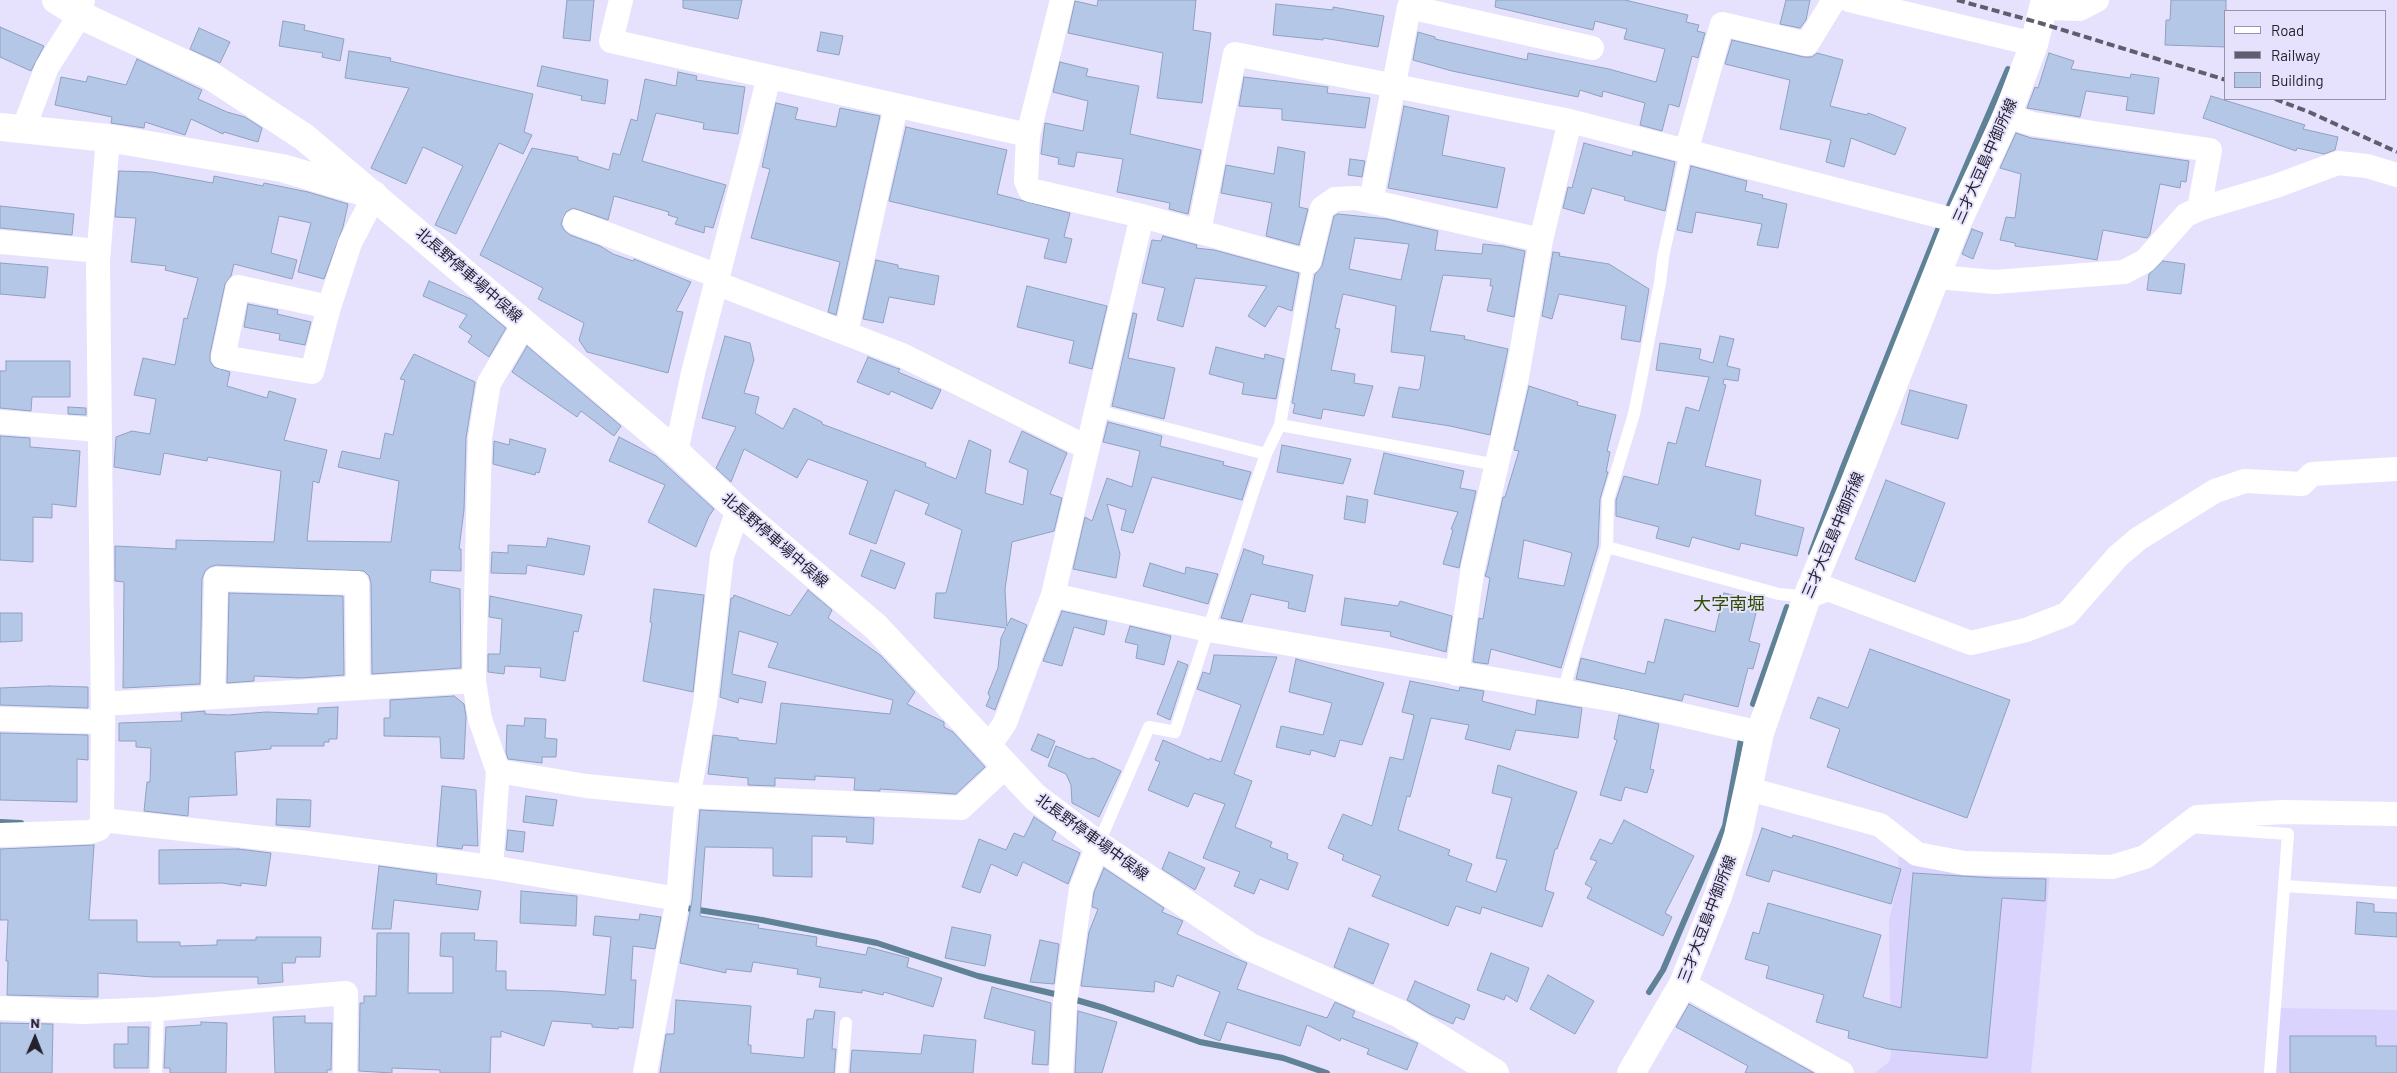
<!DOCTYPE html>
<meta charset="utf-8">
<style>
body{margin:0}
#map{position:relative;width:2397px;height:1073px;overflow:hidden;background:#e6e2fe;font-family:Barlow,sans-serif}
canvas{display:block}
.legend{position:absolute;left:2224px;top:10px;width:162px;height:90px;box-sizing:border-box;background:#e6e2fe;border:1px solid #9895ab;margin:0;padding:6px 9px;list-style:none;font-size:15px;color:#23212e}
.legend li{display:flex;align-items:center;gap:10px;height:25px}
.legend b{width:25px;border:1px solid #9895ab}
.north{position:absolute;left:10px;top:1013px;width:50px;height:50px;-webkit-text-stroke:4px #e6e2fe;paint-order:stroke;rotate:1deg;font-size:14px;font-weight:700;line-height:20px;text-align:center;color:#23212e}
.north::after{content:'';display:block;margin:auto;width:18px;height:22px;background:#23212e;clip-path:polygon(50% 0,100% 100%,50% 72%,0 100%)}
</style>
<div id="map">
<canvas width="2397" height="1073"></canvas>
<ul class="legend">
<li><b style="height:6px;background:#fff"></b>Road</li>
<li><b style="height:6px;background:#5f5d6e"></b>Railway</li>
<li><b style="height:14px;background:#b5c7e6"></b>Building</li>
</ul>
<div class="north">N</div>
</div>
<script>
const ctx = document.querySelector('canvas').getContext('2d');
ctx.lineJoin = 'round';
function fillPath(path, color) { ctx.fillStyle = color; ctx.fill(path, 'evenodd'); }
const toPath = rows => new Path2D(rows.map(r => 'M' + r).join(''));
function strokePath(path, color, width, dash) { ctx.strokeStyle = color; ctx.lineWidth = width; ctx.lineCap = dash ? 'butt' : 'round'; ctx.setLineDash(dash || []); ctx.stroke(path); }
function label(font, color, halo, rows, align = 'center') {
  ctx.font = font + ' Barlow,"Noto Sans JP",sans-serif'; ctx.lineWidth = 4; ctx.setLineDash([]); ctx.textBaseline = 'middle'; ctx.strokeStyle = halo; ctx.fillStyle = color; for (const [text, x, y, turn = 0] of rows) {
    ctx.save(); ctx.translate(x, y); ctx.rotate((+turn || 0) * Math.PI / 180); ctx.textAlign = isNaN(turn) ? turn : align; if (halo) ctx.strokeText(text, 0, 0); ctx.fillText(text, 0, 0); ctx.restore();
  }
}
fillPath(toPath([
 [1898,857,1960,868,2050,874,2031,1073,1875,1073,1889,1062,1891,1056,1889,921,1899,877],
 [2278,1008,2397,1010,2397,1073,2273,1073]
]), '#dad3fd');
strokePath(toPath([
 [1949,206,2008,69],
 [1811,553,1843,467,1939,227],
 [1753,704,1787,607],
 [0,822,21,823],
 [680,907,762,920,877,943,978,976,1059,995,1104,1008,1200,1042,1283,1058,1327,1073],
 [1649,992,1663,970,1725,826,1741,739]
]), '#5f8297', 6);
const building = toPath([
 [567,0,594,0,590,41,563,38,567,0],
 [683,0,742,0,738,19,683,8,683,0],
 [1098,0,1196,0,1193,30,1211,33,1202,103,1157,98,1163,53,1068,33,1075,1,1097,6,1098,0],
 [1496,0,1625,0,1688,15,1686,22,1699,25,1697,31,1705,33,1698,58,1692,56,1679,107,1669,104,1662,131,1640,125,1645,103,1603,91,1602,97,1580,90,1578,97,1452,71,1413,60,1418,32,1435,37,1435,39,1527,60,1528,53,1609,69,1656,82,1665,49,1624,39,1627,29,1595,21,1593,30,1495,7,1496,0],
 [1786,0,1810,0,1806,20,1800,28,1780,24,1786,0],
 [2171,0,2226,0,2226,47,2165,45,2166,20,2170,20,2171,0],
 [1276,4,1333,10,1333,7,1384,16,1378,47,1323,38,1323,40,1273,35,1276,4],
 [283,21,305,25,304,30,344,39,340,61,322,57,323,53,279,46,283,21],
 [0,27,44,46,31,71,0,57,0,27],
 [199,28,230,42,220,63,190,49,199,28],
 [821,32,843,36,839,55,817,51,821,32],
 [1732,40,1804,57,1812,57,1817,53,1843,60,1830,106,1867,115,1868,113,1906,128,1895,155,1851,138,1844,167,1826,162,1831,140,1780,129,1790,80,1725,64,1732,40],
 [349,51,391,58,390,61,533,94,524,132,532,135,523,154,499,143,456,234,435,225,463,166,423,147,406,184,371,168,409,88,345,78,349,51],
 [2049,53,2074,61,2071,69,2130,78,2131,74,2159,78,2154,114,2126,110,2128,97,2086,91,2080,117,2027,108,2035,87,2038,88,2049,53],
 [137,59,202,90,198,99,227,112,245,117,262,128,258,142,224,132,223,134,191,119,185,135,145,122,144,128,111,123,112,117,55,105,61,77,86,82,88,76,126,85,137,59],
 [1060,62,1088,69,1086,76,1139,86,1130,134,1201,150,1188,214,1169,209,1170,203,1117,192,1123,159,1077,152,1074,167,1058,164,1059,158,1041,154,1045,123,1083,131,1088,101,1053,92,1060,62],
 [542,66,608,80,605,104,581,100,582,96,537,86,542,66],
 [678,72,697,76,696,80,745,87,738,134,703,129,704,123,656,113,642,161,726,185,713,228,705,226,704,233,675,224,678,218,668,215,669,212,614,196,608,220,573,208,566,212,561,224,564,230,570,235,600,246,613,254,633,261,634,259,691,282,676,311,683,312,668,373,587,352,579,340,584,323,538,299,543,288,480,255,532,148,578,157,578,160,609,170,613,153,620,155,631,119,637,121,645,79,676,86,678,72],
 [1244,77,1328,87,1327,93,1370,98,1365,128,1282,120,1282,109,1239,106,1244,77],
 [2211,96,2305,125,2303,129,2338,137,2335,150,2324,154,2297,148,2296,151,2203,118,2211,96],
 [776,103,798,108,795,119,836,127,840,108,880,116,836,315,828,312,840,262,751,238,770,169,762,167,776,103],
 [1404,106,1449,116,1442,155,1505,168,1497,208,1388,188,1404,106],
 [906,127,1007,150,997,194,1070,213,1064,237,1072,239,1066,263,1044,258,1049,239,889,201,906,127],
 [2016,133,2031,138,2189,161,2186,182,2181,181,2180,188,2160,184,2150,234,2147,238,2103,230,2097,260,2015,246,2015,243,2000,240,2006,217,2015,218,2021,174,2000,168,2016,133],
 [1584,143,1632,156,1633,151,1675,162,1665,211,1624,200,1625,197,1592,188,1584,214,1563,208,1568,187,1572,188,1584,143],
 [1278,147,1305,152,1299,207,1308,209,1299,245,1266,236,1272,203,1221,193,1226,165,1274,174,1278,147],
 [1350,159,1365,161,1362,177,1348,175,1350,159],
 [1691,166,1747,181,1745,191,1763,195,1762,198,1787,204,1778,248,1757,245,1762,224,1696,212,1692,233,1677,230,1691,166],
 [119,171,152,172,213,183,214,176,263,186,264,183,308,192,348,204,343,227,324,279,298,272,311,223,279,216,271,253,297,260,292,279,234,264,231,276,225,284,210,354,210,361,214,367,230,372,227,386,267,398,269,391,296,399,284,440,327,450,319,483,313,481,307,541,391,542,399,481,338,467,342,451,380,459,385,433,393,435,405,380,400,379,414,354,475,382,466,438,464,510,459,549,461,549,461,571,431,570,430,582,460,589,461,668,372,674,371,583,369,576,364,571,216,565,210,567,205,571,202,579,200,684,123,688,124,582,115,581,115,546,176,549,176,540,274,542,281,471,208,457,207,461,164,453,160,475,114,467,116,437,132,431,150,434,156,399,134,395,143,358,175,365,184,318,187,319,198,278,165,270,166,266,131,262,136,218,115,217,119,171],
 [0,206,74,214,72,235,0,228,0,206],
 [1338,214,1387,219,1438,231,1435,250,1482,254,1483,244,1503,246,1525,251,1514,317,1487,311,1493,286,1490,286,1491,279,1443,275,1430,331,1465,336,1464,339,1508,349,1490,435,1450,426,1392,417,1399,387,1418,390,1420,388,1425,356,1391,352,1396,306,1343,294,1335,328,1340,329,1331,370,1355,374,1354,383,1373,386,1364,416,1323,409,1321,419,1293,413,1295,404,1292,403,1315,274,1322,266,1334,216,1338,214],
 [1355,238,1409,244,1401,280,1349,269,1355,238],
 [1972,229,1983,233,1973,259,1962,254,1972,229],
 [1163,236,1197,245,1196,248,1214,250,1299,273,1292,311,1278,306,1265,327,1248,316,1267,286,1195,278,1183,327,1157,320,1165,288,1142,283,1152,240,1161,241,1163,236],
 [1553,252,1560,253,1559,256,1609,264,1649,289,1640,342,1621,339,1626,306,1559,294,1552,319,1542,316,1553,252],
 [876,260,898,265,898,268,939,276,934,305,889,297,883,323,863,319,876,260],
 [2163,261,2185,264,2181,294,2147,290,2149,274,2163,261],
 [0,263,48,267,45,298,0,294,0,263],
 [429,281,471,299,506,328,489,357,468,342,472,336,459,327,467,315,423,296,429,281],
 [1027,286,1107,306,1092,369,1069,363,1074,341,1017,327,1027,286],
 [248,304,278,310,277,314,311,322,305,345,279,340,280,334,244,327,248,304],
 [1133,313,1137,314,1128,358,1175,368,1164,419,1112,406,1133,313],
 [725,336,750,343,754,360,744,393,759,397,755,413,783,429,794,408,822,422,822,424,926,463,925,466,956,479,969,440,991,450,985,493,1023,505,1028,470,1009,462,1022,431,1067,453,1050,494,1062,498,1054,531,1012,542,1005,589,1007,626,1011,618,1027,625,995,710,986,706,990,697,988,693,998,668,1001,638,1006,628,934,618,936,593,946,593,962,530,925,514,929,504,895,490,876,544,849,534,868,481,808,459,797,478,744,449,731,482,716,468,736,427,702,418,725,336],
 [1720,336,1734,339,1727,366,1740,369,1738,381,1724,379,1723,384,1726,385,1705,466,1761,480,1755,515,1804,528,1797,556,1741,543,1739,550,1692,537,1689,547,1656,538,1659,527,1616,516,1616,500,1624,476,1658,485,1668,442,1676,444,1686,407,1699,411,1709,377,1656,370,1660,343,1701,349,1699,359,1713,363,1720,336],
 [527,346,621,426,614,436,581,411,577,417,512,372,527,346],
 [1216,347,1264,359,1265,354,1284,359,1276,399,1242,394,1244,383,1209,374,1216,347],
 [868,357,896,368,900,369,898,372,941,390,932,409,891,391,889,395,857,382,868,357],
 [6,361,70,361,70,397,32,397,31,411,0,408,0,371,6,371,6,361],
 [1529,386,1578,402,1577,405,1616,415,1607,451,1610,452,1606,472,1608,472,1600,499,1598,546,1561,668,1491,649,1488,664,1473,662,1479,618,1483,619,1490,578,1485,576,1487,570,1503,497,1505,497,1519,451,1514,450,1529,386],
 [1524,540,1572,553,1564,586,1518,578,1524,540],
 [1910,390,1967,405,1958,439,1901,424,1910,390],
 [68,407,86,408,86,415,68,414,68,407],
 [1108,422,1162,436,1160,446,1224,462,1223,465,1251,472,1242,500,1152,477,1133,533,1121,530,1126,510,1107,504,1120,554,1116,578,1073,569,1085,517,1092,521,1107,478,1132,487,1140,451,1103,442,1108,422],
 [0,436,30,438,30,447,80,451,76,507,52,504,52,518,33,517,33,562,0,560,0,436],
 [619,437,656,456,714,509,709,516,696,547,648,522,665,485,609,461,619,437],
 [510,439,546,449,539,473,536,472,535,475,493,464,494,441,509,445,510,439],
 [1282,445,1351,459,1343,484,1277,472,1282,445],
 [1384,453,1464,471,1460,488,1476,491,1459,568,1443,564,1453,530,1451,529,1458,512,1374,494,1384,453],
 [1886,480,1945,503,1915,582,1855,559,1886,480],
 [1347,496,1368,500,1365,523,1344,519,1347,496],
 [548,538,590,546,584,575,527,565,526,574,491,573,492,552,508,553,508,545,546,547,548,538],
 [1244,549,1264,556,1262,564,1313,575,1305,612,1288,608,1289,602,1251,594,1242,622,1221,618,1244,549],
 [871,550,905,563,895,589,861,576,871,550],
 [1150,563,1185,574,1186,567,1218,574,1208,604,1143,586,1150,563],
 [654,589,704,595,693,692,643,681,652,623,650,622,654,589],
 [808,590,832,610,828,618,880,655,915,692,907,704,944,722,944,727,953,732,985,767,956,794,880,789,880,791,854,790,855,778,815,776,815,780,775,778,775,786,748,785,748,778,708,774,713,735,738,738,738,740,776,744,781,703,890,714,893,700,768,667,778,643,739,631,732,674,766,682,762,703,739,698,738,703,720,697,731,598,733,598,734,595,790,616,808,590],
 [229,593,343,596,344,675,301,678,254,676,254,681,227,683,229,593],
 [1724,593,1759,601,1749,641,1760,644,1753,669,1748,668,1738,707,1684,694,1682,701,1576,679,1581,658,1645,674,1648,661,1654,663,1665,619,1715,632,1724,593],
 [490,596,582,615,578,632,574,631,565,681,540,677,541,668,505,666,504,674,488,672,488,654,500,654,502,619,489,617,490,596],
 [1345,598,1398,606,1400,601,1452,616,1446,652,1390,636,1391,632,1341,625,1345,598],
 [1062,611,1107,621,1104,635,1074,627,1062,666,1043,661,1062,611],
 [0,613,22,613,22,641,0,642,0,613],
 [1130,626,1171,636,1164,665,1136,658,1138,645,1125,642,1130,626],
 [1870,649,2010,700,1967,818,1827,767,1840,729,1810,718,1818,697,1848,708,1870,649],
 [1214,655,1277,657,1234,774,1252,781,1235,827,1272,842,1270,847,1288,854,1287,859,1298,863,1288,890,1260,879,1254,894,1234,886,1240,872,1203,858,1225,804,1194,793,1188,807,1148,790,1160,762,1155,760,1163,740,1209,760,1210,758,1221,762,1241,705,1197,689,1203,672,1210,674,1214,655],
 [1296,659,1384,683,1362,745,1340,740,1335,757,1311,750,1310,755,1276,747,1281,726,1323,735,1332,703,1289,692,1296,659],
 [1178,661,1188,665,1170,720,1157,714,1178,661],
 [1410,681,1459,691,1460,687,1484,691,1482,701,1535,715,1537,700,1582,708,1578,738,1516,730,1510,750,1465,739,1469,725,1431,718,1410,797,1407,796,1398,830,1450,850,1448,855,1472,864,1466,881,1496,892,1507,860,1496,858,1512,798,1492,793,1498,765,1577,792,1557,849,1555,849,1545,890,1554,893,1542,927,1482,907,1480,914,1456,906,1448,926,1372,896,1381,876,1342,860,1344,855,1328,848,1343,814,1372,826,1390,757,1403,760,1414,715,1402,712,1410,681],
 [49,686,88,687,88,708,0,705,0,688,49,686],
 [454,696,464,704,466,717,464,759,441,758,440,737,384,736,384,718,390,718,390,700,454,696],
 [338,707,337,739,329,739,329,742,324,742,324,746,271,746,271,749,235,752,237,795,189,797,188,816,144,811,147,782,150,782,151,748,136,747,136,741,119,741,119,723,182,721,181,713,205,711,205,714,228,715,266,712,318,714,318,708,338,707],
 [1619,715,1659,724,1650,769,1654,770,1647,793,1625,787,1621,801,1600,795,1617,740,1614,739,1619,715],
 [525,718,546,719,545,738,557,739,556,757,542,757,542,763,508,759,506,752,507,725,524,726,525,718],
 [0,733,88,735,88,760,77,759,77,802,0,800,0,733],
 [1038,734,1055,741,1048,758,1031,750,1038,734],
 [1056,746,1089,759,1093,758,1121,771,1099,817,1072,803,1071,785,1066,774,1048,766,1056,746],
 [442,786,476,790,478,846,463,845,462,849,437,846,442,786],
 [526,796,557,800,553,826,523,822,526,796],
 [277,799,311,800,310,827,276,825,277,799],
 [700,810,874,818,873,844,846,842,847,837,812,836,812,877,773,876,773,848,705,847,700,916,759,925,758,928,817,937,816,946,866,955,868,947,909,958,907,967,942,978,933,1007,884,992,883,995,862,990,862,993,819,987,821,978,797,974,798,969,753,962,751,972,726,969,726,973,680,963,692,901,700,810],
 [1034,817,1056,832,1052,840,1080,853,1068,884,1023,862,1017,876,991,864,980,893,962,887,979,839,1006,850,1014,833,1024,837,1034,817],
 [1624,820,1694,856,1665,913,1672,917,1663,936,1587,898,1592,888,1585,884,1597,861,1590,859,1600,839,1612,844,1624,820],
 [1762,828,1792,838,1793,835,1833,847,1901,869,1891,904,1773,870,1769,882,1746,875,1762,828],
 [508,830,525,832,523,852,506,850,508,830],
 [94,845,89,920,137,920,137,942,180,942,180,946,217,945,217,940,256,940,256,937,321,937,320,957,296,957,295,963,282,963,283,982,258,984,258,977,154,977,98,973,98,997,7,995,8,961,6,961,8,920,0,920,0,849,94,845],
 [238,849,271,853,266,886,241,883,241,886,222,883,159,884,159,850,238,849],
 [1169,852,1205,868,1195,890,1162,869,1169,852],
 [379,866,437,874,436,884,481,891,478,910,394,900,391,929,372,929,379,866],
 [1104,868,1164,908,1162,912,1183,921,1177,934,1247,963,1237,989,1327,1018,1335,1002,1355,1011,1352,1017,1418,1043,1407,1070,1367,1054,1369,1049,1341,1038,1340,1041,1307,1025,1300,1046,1227,1022,1220,1041,1204,1035,1220,992,1177,975,1173,987,1155,981,1154,992,1081,986,1089,932,1098,909,1092,907,1094,892,1104,868],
 [1913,873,1994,878,2046,879,2045,901,2002,898,1987,1058,1888,1049,1848,1038,1849,1031,1816,1022,1824,995,1766,978,1769,966,1745,959,1753,932,1759,934,1768,903,1881,935,1863,997,1901,1008,1913,873],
 [521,891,577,896,576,926,520,923,521,891],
 [2357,902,2374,904,2374,912,2397,913,2397,937,2355,934,2357,902],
 [640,914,661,917,655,949,633,946,631,980,636,980,633,1028,619,1027,618,1029,592,1027,592,1024,552,1021,544,1046,501,1031,501,1037,491,1037,490,1073,440,1073,440,1070,392,1068,392,1073,359,1071,360,1003,364,1003,364,996,376,996,377,933,409,933,408,993,453,993,453,957,440,956,441,933,475,933,474,940,497,941,496,971,506,971,506,990,556,991,605,995,611,937,593,935,595,916,639,920,640,914],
 [952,927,991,935,985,966,945,958,952,927],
 [1349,928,1389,944,1373,984,1334,967,1349,928],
 [1040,940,1059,944,1054,984,1030,982,1040,940],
 [1491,953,1529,968,1517,1002,1506,995,1504,1000,1477,990,1491,953],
 [1548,975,1594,1001,1575,1034,1530,1009,1548,975],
 [1415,981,1470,1005,1464,1020,1456,1017,1453,1024,1430,1014,1407,1000,1415,981],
 [992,987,1051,1003,1048,1065,1032,1064,1035,1031,984,1018,992,987],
 [676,1000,751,1006,748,1045,751,1045,751,1053,804,1058,807,1019,813,1019,815,1010,835,1012,832,1049,836,1049,834,1073,660,1073,666,1034,674,1034,676,1000],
 [1689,1004,1771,1049,1814,1073,1745,1073,1748,1066,1676,1027,1689,1004],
 [1078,1011,1117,1022,1102,1073,1075,1073,1078,1011],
 [305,1016,305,1023,332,1023,331,1070,327,1070,327,1073,275,1073,273,1017,305,1016],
 [201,1022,227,1023,226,1073,170,1073,170,1068,164,1068,166,1027,201,1025,201,1022],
 [0,1023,53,1024,52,1073,0,1073,0,1023],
 [128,1027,149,1027,148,1068,114,1068,114,1044,128,1044,128,1027],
 [924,1035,976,1040,973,1073,850,1073,852,1050,921,1054,924,1035],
 [2290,1036,2376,1036,2376,1046,2397,1046,2397,1073,2290,1073,2290,1036]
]);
fillPath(building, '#b5c7e6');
strokePath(building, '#8fa1bf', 1);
strokePath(toPath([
 [1095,410,1266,454],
 [1280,425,1497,465],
 [1607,547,1779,594,1807,597],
 [1563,691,1607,547,1608,499,1634,414,1660,283,1663,257,1686,152],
 [2189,827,2288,834,2270,1073],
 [1098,845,1149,727,1175,732,1252,495,1266,454,1280,425,1309,262],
 [2284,886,2397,893],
 [156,1073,158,1009],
 [842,1073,846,1023]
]), '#fff', 12);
strokePath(toPath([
 [621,0,611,41,1028,135,1026,181,1030,190,1142,216,1309,262,1322,208,1335,199,1356,198,1541,240],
 [1849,0,2034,44],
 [2045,8,2080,9,2097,0],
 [2007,116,2033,124,2210,150,2199,209],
 [23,130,47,67,80,15,83,0],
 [1028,135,1062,0],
 [1686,152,1722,24,1807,44,1834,0],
 [1371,201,1409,7,1592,48],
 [575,222,718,276],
 [1199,231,1235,54,1570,121],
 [0,242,99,251],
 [1937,277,1995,282,2124,272,2145,261,2186,215,2199,209,2276,186,2338,163,2367,166,2397,175],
 [716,283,902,355,1086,447],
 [329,307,238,287,223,357,312,372,329,307,350,243,375,195],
 [846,333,896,106],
 [0,422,100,430],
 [676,452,693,373,769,77],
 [1053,595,1209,630,1621,701,1760,733],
 [1807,597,1828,589,1971,643,2026,630,2067,614,2118,556,2138,539,2215,491,2245,481,2302,484,2312,474,2397,469],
 [1457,674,1473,567,1517,377,1541,240,1570,121,1958,221],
 [474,681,480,719,498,771,491,867],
 [213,697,216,579,357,583,358,688],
 [103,704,474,681,480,438,489,383,525,323],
 [0,719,103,722],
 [989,746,1005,723,1053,595,1142,216],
 [498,771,586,786,688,796,961,808,1007,765],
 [1749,789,1880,825,1917,854,1964,863,2112,867,2145,857,2197,817,2283,812,2397,814],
 [102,820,299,842,491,867,678,899],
 [0,835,89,832,99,829,102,820,103,722,98,260,108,138],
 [1683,984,1842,1073],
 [0,1008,83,1012,158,1009,346,993,345,1073],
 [645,1073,678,899,685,815,705,704,722,556,738,510],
 [1061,1073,1065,1003,1081,889,1098,845]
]), '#fff', 24);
strokePath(toPath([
 [0,127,108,138,282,168,374,195]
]), '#fff', 28);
strokePath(toPath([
 [56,0,80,15,211,76,304,137,676,452,738,510,876,627,1035,797,1098,845,1250,947,1400,1014,1495,1073],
 [1631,1073,1683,984,1718,896,1738,835,1760,733,1807,597,1854,484,1958,221,2007,116,2034,44,2045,0]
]), '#fff', 28);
strokePath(toPath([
 [1957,0,2040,23,2226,80],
 [2275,99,2309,112,2397,152]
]), '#5f5d6e', 4, [8, 4]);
label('15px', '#23212e', '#e6e2fe', [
 ["三才大豆島中御所線",1985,161,-66],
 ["北長野停車場中俣線",469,275,41],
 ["三才大豆島中御所線",1833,535,-67],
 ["北長野停車場中俣線",775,540,41],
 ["北長野停車場中俣線",1092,837,36],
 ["三才大豆島中御所線",1707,919,-69]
]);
label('18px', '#304c02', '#e6e2fe', [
 ["大字南堀",1729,604]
]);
</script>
